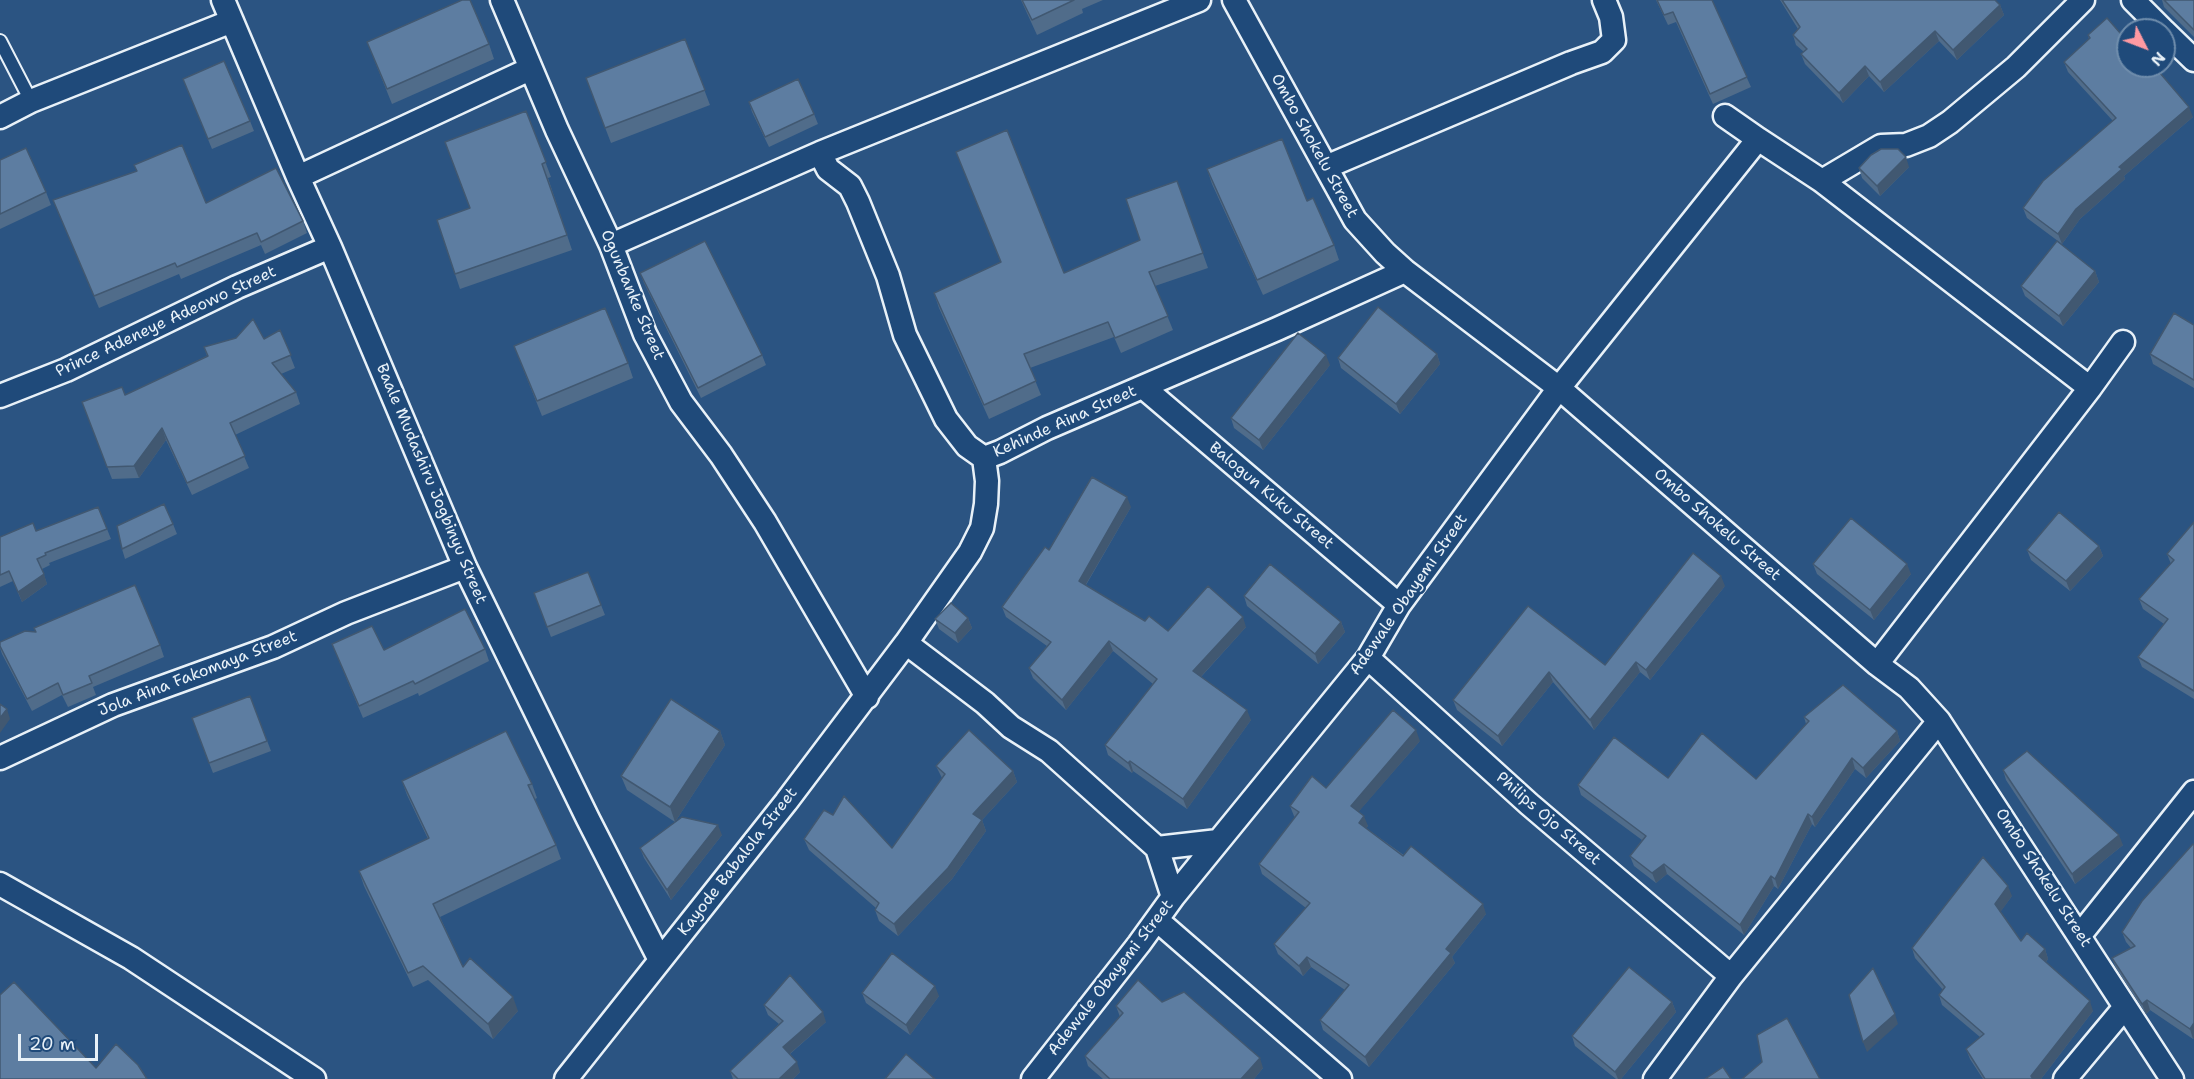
<!DOCTYPE html>
<style>
body{margin:0}
#map{position:relative;width:2194px;height:1079px;overflow:hidden;background:#2b5482;font-family:"Shantell Sans",sans-serif}
canvas{display:block}
.north{position:absolute;left:2116px;top:18px;width:60px;height:60px;box-sizing:border-box;background:#1f4a7a;border:2px solid #6f8dac;border-radius:50%;rotate:132deg;font-size:16px;font-weight:700;line-height:24px;text-align:center;color:#e8f1f8}
.north::after{content:'';display:block;margin:auto;width:21px;height:27px;background:#ff9aa2;clip-path:polygon(50% 0,100% 100%,50% 72%,0 100%)}
.scale{position:absolute;left:18px;top:1034px;width:80px;height:27px;box-sizing:border-box;border:3px solid #e8f1f8;border-top:0;padding-left:8px;font-size:18px;line-height:21px;white-space:nowrap;color:#e8f1f8;-webkit-text-stroke:4px #1f4a7a;paint-order:stroke}
</style>
<div id="map">
<canvas width="2194" height="1079"></canvas>
<div class="north">N</div>
<div class="scale">20 m</div>
</div>
<script>
const ctx = document.querySelector('canvas').getContext('2d');
ctx.lineJoin = 'round';
const toPath = rows => new Path2D(rows.map(r => 'M' + r).join(''));
function strokePath(path, color, width, dash) { ctx.strokeStyle = color; ctx.lineWidth = width; ctx.lineCap = dash ? 'butt' : 'round'; ctx.setLineDash(dash || []); ctx.stroke(path); }
function fillPath(path, color) { ctx.fillStyle = color; ctx.fill(path, 'evenodd'); }
function label(font, color, halo, rows, align = 'center') {
  ctx.font = font + ' "Shantell Sans",sans-serif'; ctx.lineWidth = 5; ctx.setLineDash([]); ctx.textBaseline = 'middle'; ctx.strokeStyle = halo; ctx.fillStyle = color; for (const [text, x, y, turn = 0] of rows) {
    ctx.save(); ctx.translate(x, y); ctx.rotate((+turn || 0) * Math.PI / 180); ctx.textAlign = isNaN(turn) ? turn : align; if (halo) ctx.strokeText(text, 0, 0); ctx.fillText(text, 0, 0); ctx.restore();
  }
}
const service = toPath([
 [0,41,31,101]
]);
const minor = toPath([
 [223,0,298,177,330,247,465,567,588,819,660,960],
 [502,0,557,130,611,245,645,334,681,402,721,455,765,522,867,697],
 [1234,0,1355,220,1385,253,1405,271,1559,388,1877,664,1909,688,1939,721,2172,1079],
 [2133,0,2163,30],
 [2164,31,2194,60],
 [0,117,31,101,232,21],
 [1758,139,1822,181,2090,388],
 [820,153,828,169,850,186,858,202,888,276,905,335,946,419,967,446,984,458,1000,452,1047,428,1277,329,1405,271],
 [1326,167,1571,63,1602,52,1614,40,1611,17,1604,0],
 [298,177,530,69],
 [1822,181,1881,146,1906,145,1929,136,1950,122,2016,67,2083,0],
 [611,245,820,153,1199,0],
 [1143,387,1399,605],
 [0,396,66,370,237,287,330,247],
 [906,643,970,552,982,528,986,504,987,481,984,458],
 [1368,658,1529,804,1731,976],
 [1877,664,2090,388,2123,342],
 [0,758,113,705,273,647,346,613,465,567],
 [1157,848,1218,841],
 [0,884,131,958,314,1079],
 [1157,920,1340,1079],
 [2080,935,2194,792],
 [566,1079,786,802,906,643,985,703,1011,727,1049,751,1157,848,1173,897],
 [1033,1079,1139,944,1173,897,1368,658,1399,605,1559,388,1758,139,1725,116],
 [1655,1079,1731,976,1939,721],
 [2065,1079,2125,1007]
]);
strokePath(service, '#e8f1f8', 16);
strokePath(minor, '#e8f1f8', 27);
strokePath(service, '#1f4a7a', 12);
strokePath(minor, '#1f4a7a', 22);
fillPath(toPath([
 [1021,0,1103,0,1082,9,1083,13,1037,35],
 [1656,0,1712,0,1751,87,1713,104,1676,22,1668,25],
 [1780,0,1995,0,2000,5,2004,15,1957,60,1939,41,1884,92,1869,76,1843,103,1805,64,1801,54,1804,52,1796,45,1793,35,1798,29],
 [2162,0,2194,0,2194,37,2164,7],
 [2088,35,2193,117,2124,176,2125,179,2080,219,2062,244,2027,218,2023,208,2113,121,2068,72,2064,62,2089,39],
 [685,39,710,105,611,143,586,78],
 [367,42,489,44,494,59,392,104],
 [183,79,250,121,254,131,212,149],
 [749,102,814,114,818,124,769,147,752,112],
 [526,111,551,177,548,178,572,250,460,289,437,220,470,208],
 [956,152,1064,273,1140,240,1177,181,1208,268,1155,286,1173,330,1121,353,1114,337,1030,368,1041,395,989,419,939,308,934,293,1001,263],
 [0,160,46,192,51,205,0,229],
 [1909,167,1880,196,1862,178,1859,168],
 [1207,169,1307,201,1334,245,1339,260,1263,295,1212,184],
 [53,200,206,203,303,221,307,233,265,254,261,245,181,279,179,274,99,308],
 [2095,271,2099,282,2063,326,2025,296,2021,286],
 [640,273,762,355,766,365,701,398,644,283],
 [2194,325,2194,388,2153,364,2150,354],
 [280,330,295,368,281,374,296,392,300,404,235,435,249,468,192,495,166,440,139,478,112,479,82,402,125,395,207,356,204,347,264,339],
 [514,346,628,363,633,378,542,416],
 [1437,354,1440,364,1400,414,1341,368,1338,358],
 [1330,365,1263,450,1234,428,1231,418],
 [1131,507,1086,585,1145,621,1168,631,1246,627,1201,677,1251,720,1187,809,1133,771,1132,773,1108,755,1105,745,1153,684,1113,651,1066,710,1033,678,1029,668,1047,646,1006,617,1002,607,1049,550],
 [2194,522,2194,699,2142,667,2138,657,2164,624,2143,609,2139,599,2171,564,2167,554],
 [173,524,177,534,125,559,122,549],
 [107,529,111,539,49,563,50,565,42,569,47,584,22,602,13,581,0,587,0,537,36,531],
 [2099,546,2103,556,2070,591,2031,560,2027,550],
 [1813,564,1911,574,1874,620,1817,574],
 [588,572,605,615,551,637,534,593],
 [1725,586,1650,680,1640,672,1594,730,1553,682,1502,746,1457,710,1453,700,1528,606,1605,665],
 [1244,596,1341,622,1345,632,1318,664,1247,606],
 [968,618,972,628,958,643,939,629,935,619],
 [0,642,160,645,164,657,93,687,96,695,68,707,62,695,32,711,2,654,0,648],
 [332,644,384,650,485,649,489,661,419,696,418,693,363,718],
 [250,696,271,751,213,773,192,718],
 [1804,717,1897,731,1900,741,1866,778,1855,769,1815,827,1812,824,1778,889,1774,886,1744,935,1667,874,1656,883,1634,866,1630,856,1642,840,1581,795,1578,785,1756,779,1806,724],
 [720,731,725,745,675,822,627,790,621,776],
 [1420,741,1358,812,1368,826,1366,828,1486,914,1452,957,1455,963,1369,1067,1323,1030,1320,1020,1345,990,1311,967,1303,976,1278,954,1274,944,1306,908,1262,874,1259,864,1295,817,1294,816,1290,806],
 [936,766,1013,771,1017,782,982,820,986,831,952,879,898,936,879,921,875,910,876,908,809,850,804,839,892,848,942,778],
 [2003,770,2123,845,2075,884,2006,780],
 [402,781,532,784,537,798,535,799,556,845,561,859,440,917,463,967,518,1011,493,1039,428,980,413,987,364,886,359,871,428,839,407,795],
 [722,835,671,900,644,858,640,848],
 [2194,845,2194,1038,2193,1039,2150,1010,2146,1014,2116,968,2112,958,2131,948,2126,942,2122,932],
 [2012,896,2000,912,2021,941,2045,949,2048,959,2046,962,2093,1011,2041,1079,1983,1079,1970,1059,1966,1049,1980,1037,1942,1005,1939,995,1943,990,1915,958,1912,948],
 [862,993,939,996,910,1035,866,1003],
 [1162,1002,1263,1068,1254,1079,1103,1079,1088,1066,1085,1056,1120,1017,1116,1006],
 [1672,1002,1676,1012,1621,1079,1616,1079,1575,1046,1572,1036],
 [764,1005,826,1022,790,1054,800,1072,793,1079,733,1079,730,1071,779,1024,768,1015]
]), '#506c8a');
fillPath(toPath([
 [2000,5,2004,15,1957,60,1953,50],
 [1935,31,1939,41,1884,92,1880,82],
 [1865,66,1869,76,1843,103,1839,93],
 [2189,107,2193,117,2124,176,2125,179,2080,219,2062,244,2058,234,2076,209,2119,167],
 [1906,157,1909,167,1880,196,1877,186],
 [2095,271,2099,282,2063,326,2059,316],
 [1437,354,1440,364,1400,414,1396,404],
 [1326,355,1330,365,1263,450,1259,440],
 [162,428,166,440,139,478,134,466],
 [1127,497,1131,507,1082,591,1079,581],
 [2099,546,2103,556,2070,591,2066,581],
 [1907,564,1911,574,1874,620,1870,610],
 [44,574,47,584,22,602,18,592],
 [1721,576,1725,586,1650,680,1646,670],
 [1243,617,1246,627,1197,681,1193,671],
 [968,618,972,628,958,643,955,633],
 [1341,622,1345,632,1318,664,1315,654],
 [1109,641,1113,651,1066,710,1062,700],
 [1636,662,1640,672,1594,730,1590,720],
 [1549,672,1553,682,1502,746,1498,736],
 [7,709,10,719,0,733,0,718],
 [1247,710,1251,720,1187,809,1183,799],
 [1416,730,1420,741,1355,816,1351,806],
 [720,731,725,745,675,822,670,807],
 [1897,731,1900,741,1866,778,1863,768],
 [1852,758,1855,769,1815,827,1812,817],
 [1130,761,1133,771,1132,773,1128,763],
 [1013,771,1017,782,982,820,986,831,952,879,898,936,894,924,973,814],
 [1808,814,1812,824,1778,889,1775,879],
 [1364,816,1368,826,1363,833,1359,823],
 [718,825,722,835,671,900,667,890],
 [2119,835,2123,845,2075,884,2072,874],
 [1664,864,1667,874,1656,883,1652,873],
 [1771,876,1774,886,1744,935,1740,925],
 [2008,886,2012,896,1999,914,1995,904],
 [1483,904,1486,914,1452,957,1455,963,1369,1067,1365,1057,1446,949],
 [2045,949,2048,959,2043,966,2039,956],
 [1307,957,1311,967,1303,976,1299,966],
 [935,986,939,996,910,1035,906,1025],
 [513,997,518,1011,493,1039,488,1024],
 [2147,1000,2150,1010,2146,1014,2142,1004],
 [2090,1001,2093,1011,2041,1079,2032,1079,2031,1076],
 [1672,1002,1676,1012,1621,1079,1618,1079,1615,1072],
 [823,1012,826,1022,786,1057,783,1047],
 [1895,1014,1898,1024,1867,1052,1863,1042],
 [2194,1023,2194,1038,2193,1039,2190,1029],
 [1260,1058,1263,1068,1254,1079,1241,1079],
 [797,1062,800,1072,793,1079,779,1079]
]), '#415871');
const building = toPath([
 [462,0,470,0,489,44,387,89,367,42,462,0],
 [1022,0,1074,0,1032,20,1022,0],
 [1657,0,1712,0,1747,77,1710,94,1673,12,1664,15,1657,0],
 [1782,0,1995,0,2000,5,1953,50,1935,31,1880,82,1865,66,1839,93,1801,54,1807,49,1793,35,1800,27,1782,0],
 [2164,0,2194,0,2194,30,2164,0],
 [2107,18,2128,42,2128,66,2154,66,2189,107,2119,167,2122,169,2076,209,2058,234,2023,208,2043,181,2116,118,2064,62,2090,38,2088,35,2107,18],
 [685,39,705,90,605,128,586,78,685,39],
 [224,61,250,121,208,139,183,79,224,61],
 [798,79,814,114,765,137,749,102,798,79],
 [526,111,546,162,542,164,567,235,455,274,437,220,470,208,445,142,526,111],
 [1007,130,1064,273,1140,240,1126,199,1177,181,1203,253,1149,272,1168,316,1115,338,1108,322,1024,354,1036,381,984,405,934,293,1001,262,956,152,1007,130],
 [1282,139,1307,201,1313,198,1334,245,1257,280,1207,169,1282,139],
 [182,145,206,203,276,168,303,221,261,242,257,233,177,267,175,263,94,296,53,200,137,171,134,165,182,145],
 [26,148,46,192,0,214,0,160,26,148],
 [1881,149,1898,149,1906,157,1877,186,1859,168,1871,155,1881,149],
 [705,241,762,355,698,388,640,273,705,241],
 [2057,241,2095,271,2059,316,2021,286,2057,241],
 [1378,307,1437,354,1396,404,1338,358,1378,307],
 [605,308,628,363,537,401,514,346,605,308],
 [2174,313,2194,325,2194,380,2150,354,2174,313],
 [253,319,264,339,280,330,291,355,272,363,296,392,230,423,245,456,187,483,162,428,134,466,107,467,82,402,122,387,125,395,208,356,204,347,236,338,253,319],
 [1298,333,1326,355,1259,440,1231,418,1298,333],
 [1092,477,1127,497,1079,581,1145,621,1149,616,1168,631,1208,586,1243,617,1193,671,1247,710,1183,799,1130,761,1128,763,1105,745,1157,679,1109,641,1062,700,1029,668,1051,642,1002,607,1045,547,1049,550,1092,477],
 [164,504,173,524,122,549,117,526,164,504],
 [98,507,107,529,45,553,46,555,37,559,44,574,18,592,9,571,0,575,0,537,33,523,36,531,98,507],
 [2059,512,2099,546,2066,581,2027,550,2059,512],
 [1851,518,1907,564,1870,610,1813,564,1851,518],
 [2194,522,2194,691,2138,657,2168,619,2139,599,2174,560,2167,554,2194,522],
 [1693,553,1721,576,1646,670,1636,662,1590,720,1549,672,1498,736,1453,700,1528,606,1605,665,1693,553],
 [1270,564,1341,622,1315,654,1244,596,1270,564],
 [588,572,601,605,547,627,534,593,588,572],
 [135,585,160,645,89,676,92,683,63,695,58,683,27,699,0,646,0,642,25,631,36,632,34,628,135,585],
 [951,603,968,618,955,633,935,619,951,603],
 [465,609,485,649,415,684,413,681,359,706,332,644,372,626,384,650,465,609],
 [1843,685,1897,731,1863,768,1852,758,1812,817,1808,814,1775,879,1771,876,1740,925,1664,864,1652,873,1630,856,1646,836,1578,785,1614,737,1668,778,1702,733,1756,779,1809,721,1804,717,1843,685],
 [250,696,267,741,209,763,192,718,250,696],
 [671,699,720,731,670,807,621,776,671,699],
 [0,704,7,709,0,718,0,704],
 [1393,710,1416,730,1351,806,1364,816,1359,823,1403,856,1411,846,1483,904,1446,949,1451,953,1365,1057,1320,1020,1349,985,1307,957,1299,966,1274,944,1310,903,1259,864,1299,812,1290,806,1312,776,1326,788,1393,710],
 [969,730,1013,771,973,814,982,820,948,868,894,924,875,910,879,903,804,839,824,810,833,815,844,796,892,848,945,774,936,766,969,730],
 [506,731,532,784,528,785,556,845,433,904,463,967,470,958,513,997,488,1024,423,966,408,973,359,871,429,838,402,781,506,731],
 [2027,751,2119,835,2072,874,2003,770,2027,751],
 [682,817,718,825,667,890,640,848,682,817],
 [2193,844,2194,845,2194,1023,2190,1029,2147,1000,2142,1004,2112,958,2135,946,2122,932,2142,901,2193,844],
 [1983,857,2008,886,1995,904,2021,941,2027,933,2045,949,2039,956,2090,1001,2031,1076,2033,1079,1985,1079,1966,1049,1984,1034,1939,995,1945,987,1912,948,1983,857],
 [892,953,935,986,906,1025,862,993,892,953],
 [1629,967,1672,1002,1615,1072,1572,1036,1629,967],
 [1873,968,1895,1014,1863,1042,1849,995,1873,968],
 [790,975,823,1012,783,1047,797,1062,779,1079,738,1079,730,1071,783,1021,764,1005,790,975],
 [1138,980,1162,1002,1184,992,1260,1058,1241,1079,1110,1079,1085,1056,1123,1013,1116,1006,1138,980],
 [14,982,96,1068,116,1044,138,1065,147,1079,0,1079,0,995,14,982],
 [1787,1018,1820,1079,1742,1079,1762,1062,1757,1035,1787,1018],
 [906,1054,935,1079,885,1079,906,1054],
 [1723,1067,1731,1079,1705,1079,1723,1067]
]);
fillPath(building, '#5d7da1');
strokePath(building, '#415871', 1.5);
label('16px', '#e8f1f8', '#1f4a7a', [
 ["Ombo Shokelu Street",1314,146,61],
 ["Ogunbanke Street",632,295,67],
 ["Prince Adeneye Adeowo Street",166,322,-25],
 ["Kehinde Aina Street",1065,422,-24],
 ["Baale Mudashiru Jogbinyu Street",431,484,67],
 ["Balogun Kuku Street",1271,496,40],
 ["Ombo Shokelu Street",1717,525,41],
 ["Adewale Obayemi Street",1409,595,-55],
 ["Jola Aina Fakomaya Street",198,674,-21],
 ["Philips Ojo Street",1548,819,41],
 ["Kayode Babalola Street",738,862,-52],
 ["Ombo Shokelu Street",2043,878,57],
 ["Adewale Obayemi Street",1111,978,-52]
]);
</script>
